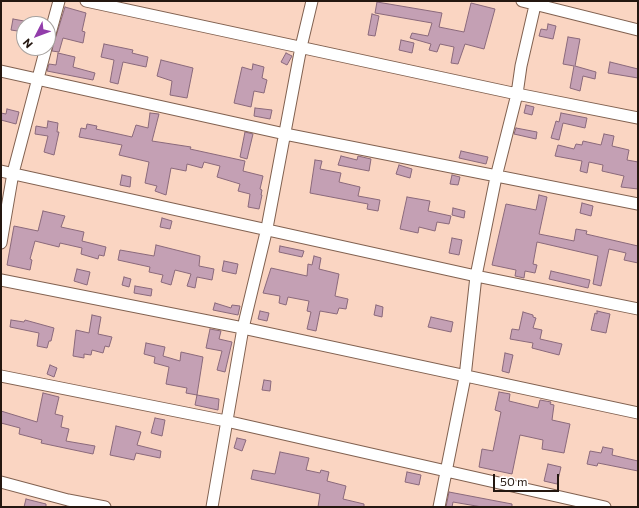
<!DOCTYPE html>
<style>
body{margin:0}
#map{position:relative;width:639px;height:508px;overflow:hidden;background:#fad5c2;font-family:Commissioner,sans-serif}
canvas{display:block}
.frame{position:absolute;inset:0;border:2px solid #241710;pointer-events:none}
.north{position:absolute;left:16px;top:16px;width:40px;height:40px;box-sizing:border-box;background:#fff;border:1px solid #a7a29f;border-radius:50%;rotate:228deg;font-size:11px;font-weight:700;line-height:16px;text-align:center;color:#241710}
.north::after{content:'';display:block;margin:auto;width:14px;height:18px;background:#923dab;clip-path:polygon(50% 0,100% 100%,50% 72%,0 100%)}
.scale{position:absolute;left:493px;top:474px;width:66px;height:18px;box-sizing:border-box;border:2px solid #241710;border-top:0;padding-left:5px;font-size:12px;line-height:14px;white-space:nowrap;color:#241710;-webkit-text-stroke:3px #fff;paint-order:stroke}
</style>
<div id="map">
<canvas width="639" height="508"></canvas>
<div class="frame"></div>
<div class="north">N</div>
<div class="scale">50 m</div>
</div>
<script>
const ctx = document.querySelector('canvas').getContext('2d');
ctx.lineJoin = 'round';
function fillPath(path, color) { ctx.fillStyle = color; ctx.fill(path, 'evenodd'); }
const toPath = rows => new Path2D(rows.map(r => 'M' + r).join(''));
function strokePath(path, color, width, dash) { ctx.strokeStyle = color; ctx.lineWidth = width; ctx.lineCap = dash ? 'butt' : 'round'; ctx.setLineDash(dash || []); ctx.stroke(path); }
const building = toPath([
 [377,2,442,13,439,27,464,32,471,3,495,9,484,49,465,44,458,64,451,63,454,47,440,44,437,52,429,50,431,44,410,38,412,33,428,36,432,23,375,13,377,2],
 [65,7,86,13,82,31,85,32,83,43,63,38,59,52,52,51,53,46,65,7],
 [372,14,379,16,375,36,368,35,372,14],
 [13,19,24,21,24,32,11,30,13,19],
 [548,24,556,26,553,39,539,36,541,29,547,30,548,24],
 [568,37,580,39,575,66,596,72,595,79,583,76,580,91,570,88,574,66,563,64,568,37],
 [401,40,414,43,412,53,399,50,401,40],
 [104,44,133,50,132,53,148,57,146,67,123,62,118,84,110,82,114,60,101,57,104,44],
 [58,53,75,57,73,67,95,73,93,80,47,71,49,64,56,65,58,53],
 [286,53,292,56,287,65,281,62,286,53],
 [161,60,193,68,187,98,170,95,172,81,157,76,161,60],
 [610,62,638,69,638,78,608,73,610,62],
 [253,64,264,67,262,78,267,80,264,93,254,91,251,107,234,103,242,67,252,70,253,64],
 [526,105,534,107,532,115,524,113,526,105],
 [255,108,272,110,270,119,254,116,255,108],
 [7,109,19,112,16,124,1,120,1,113,6,114,7,109],
 [150,113,159,114,152,141,191,147,190,149,245,161,243,171,263,176,260,189,262,190,261,195,262,195,259,209,248,207,250,194,238,191,240,184,217,177,220,166,204,162,202,168,187,164,186,171,171,168,166,195,155,191,157,186,145,183,149,162,119,155,122,145,79,137,81,128,86,129,87,124,97,126,96,129,132,137,136,125,148,128,150,113],
 [561,113,587,118,585,128,563,123,559,140,551,138,556,121,559,122,561,113],
 [48,121,58,123,57,132,59,132,54,155,44,152,48,136,35,134,36,126,47,128,48,121],
 [516,128,537,132,536,139,514,134,516,128],
 [245,132,253,134,247,159,240,157,245,132],
 [604,134,614,136,612,146,629,150,627,160,638,162,638,189,621,187,624,176,602,171,603,165,589,162,587,173,580,171,582,161,555,156,558,145,574,149,576,144,582,145,583,141,601,145,604,134],
 [461,151,488,157,486,164,459,158,461,151],
 [341,156,357,160,358,156,371,159,369,171,338,165,341,156],
 [315,160,322,161,320,169,341,173,339,182,360,187,358,196,380,200,378,211,367,209,368,204,310,193,315,160],
 [399,165,412,169,410,178,396,174,399,165],
 [122,175,131,177,130,187,120,185,122,175],
 [452,175,460,177,458,185,450,184,452,175],
 [539,195,547,197,539,234,574,241,576,229,587,231,586,234,638,246,638,263,624,260,626,253,609,249,601,286,593,284,598,256,537,242,533,264,537,265,535,273,525,271,524,278,515,276,516,270,492,265,506,204,536,210,539,195],
 [407,197,430,201,428,211,451,216,449,224,437,222,435,231,419,227,418,233,400,229,407,197],
 [582,203,593,206,591,216,580,213,582,203],
 [453,208,465,211,464,218,452,215,453,208],
 [43,211,65,216,61,227,84,232,82,241,106,247,104,256,99,255,98,259,81,254,82,248,60,243,59,247,35,241,30,259,32,260,30,270,7,265,14,226,38,231,43,211],
 [162,218,172,221,170,229,160,227,162,218],
 [452,238,462,240,459,255,449,253,452,238],
 [156,245,200,256,199,266,214,269,212,280,197,277,195,288,187,286,191,274,175,270,171,285,161,282,163,275,149,272,150,267,118,260,120,250,154,256,156,245],
 [280,246,304,251,302,257,279,252,280,246],
 [314,256,321,258,319,269,339,274,335,296,348,299,346,309,339,308,337,314,320,311,316,331,307,329,311,312,307,311,309,301,288,297,286,305,279,303,280,296,263,293,271,268,307,276,308,264,312,265,314,256],
 [224,261,238,264,236,274,222,271,224,261],
 [77,269,90,272,87,285,74,281,77,269],
 [551,271,590,280,588,288,549,279,551,271],
 [124,277,131,279,129,287,122,285,124,277],
 [135,286,152,289,151,296,134,293,135,286],
 [215,303,231,308,232,305,240,306,238,315,213,310,215,303],
 [376,305,383,307,382,317,374,315,376,305],
 [260,311,269,313,267,321,258,319,260,311],
 [597,311,610,314,606,333,591,330,595,313,597,314,597,311],
 [523,312,533,315,533,317,536,318,533,328,542,330,540,339,562,344,559,355,532,348,533,343,510,339,512,329,519,330,523,312],
 [92,315,101,317,98,334,112,337,109,347,105,346,103,353,92,350,91,355,84,354,84,358,73,356,76,330,89,333,92,315],
 [431,317,453,322,451,332,428,327,431,317],
 [11,320,24,322,25,320,54,328,51,341,49,341,47,348,37,346,39,333,10,327,11,320],
 [210,329,221,331,219,339,232,342,225,372,217,370,222,351,206,348,210,329],
 [146,343,165,347,163,356,180,361,181,352,203,357,197,395,186,393,187,388,166,384,169,367,154,363,155,357,144,354,146,343],
 [505,353,513,355,509,373,502,371,505,353],
 [50,365,57,368,54,377,47,374,50,365],
 [264,380,271,381,270,391,262,390,264,380],
 [499,392,510,394,509,401,538,408,540,400,551,402,550,404,554,405,552,420,570,424,564,453,542,449,543,440,520,435,512,474,479,467,482,449,493,451,501,412,495,410,499,392],
 [43,393,59,397,55,414,63,416,61,427,69,429,66,441,95,446,93,454,41,443,42,440,19,434,20,428,1,423,1,411,37,422,43,393],
 [197,395,219,399,218,410,195,405,197,395],
 [155,418,165,420,162,436,151,433,155,418],
 [116,426,141,432,137,445,161,451,160,458,136,453,134,460,110,455,116,426],
 [237,438,246,440,242,451,234,448,237,438],
 [603,447,613,449,612,455,638,461,638,471,598,463,597,466,587,464,590,451,601,453,603,447],
 [280,452,309,458,306,470,320,473,321,470,329,472,327,481,346,486,343,499,364,504,364,507,318,507,320,494,251,479,253,470,275,474,280,452],
 [548,464,561,467,557,484,544,481,548,464],
 [407,472,421,475,419,485,405,482,407,472],
 [449,492,512,504,512,507,482,507,453,502,452,507,446,507,449,492],
 [26,499,46,504,46,507,24,507,26,499]
]);
fillPath(building, '#c4a0b4');
strokePath(building, '#8a697b', 1);
const street = toPath([
 [86,1,517,94,638,118],
 [522,1,638,30],
 [48,41,59,1],
 [1,71,285,134,638,204],
 [1,171,476,276,638,309],
 [1,243,13,173,46,48],
 [1,280,243,328,638,413],
 [1,376,226,421,605,507],
 [1,482,68,500,105,507],
 [212,507,243,328,267,228,301,47,312,1],
 [439,507,465,377,476,276,496,177,517,94,521,66,536,1]
]);
strokePath(street, '#816150', 13);
strokePath(street, '#fff', 11);
</script>
